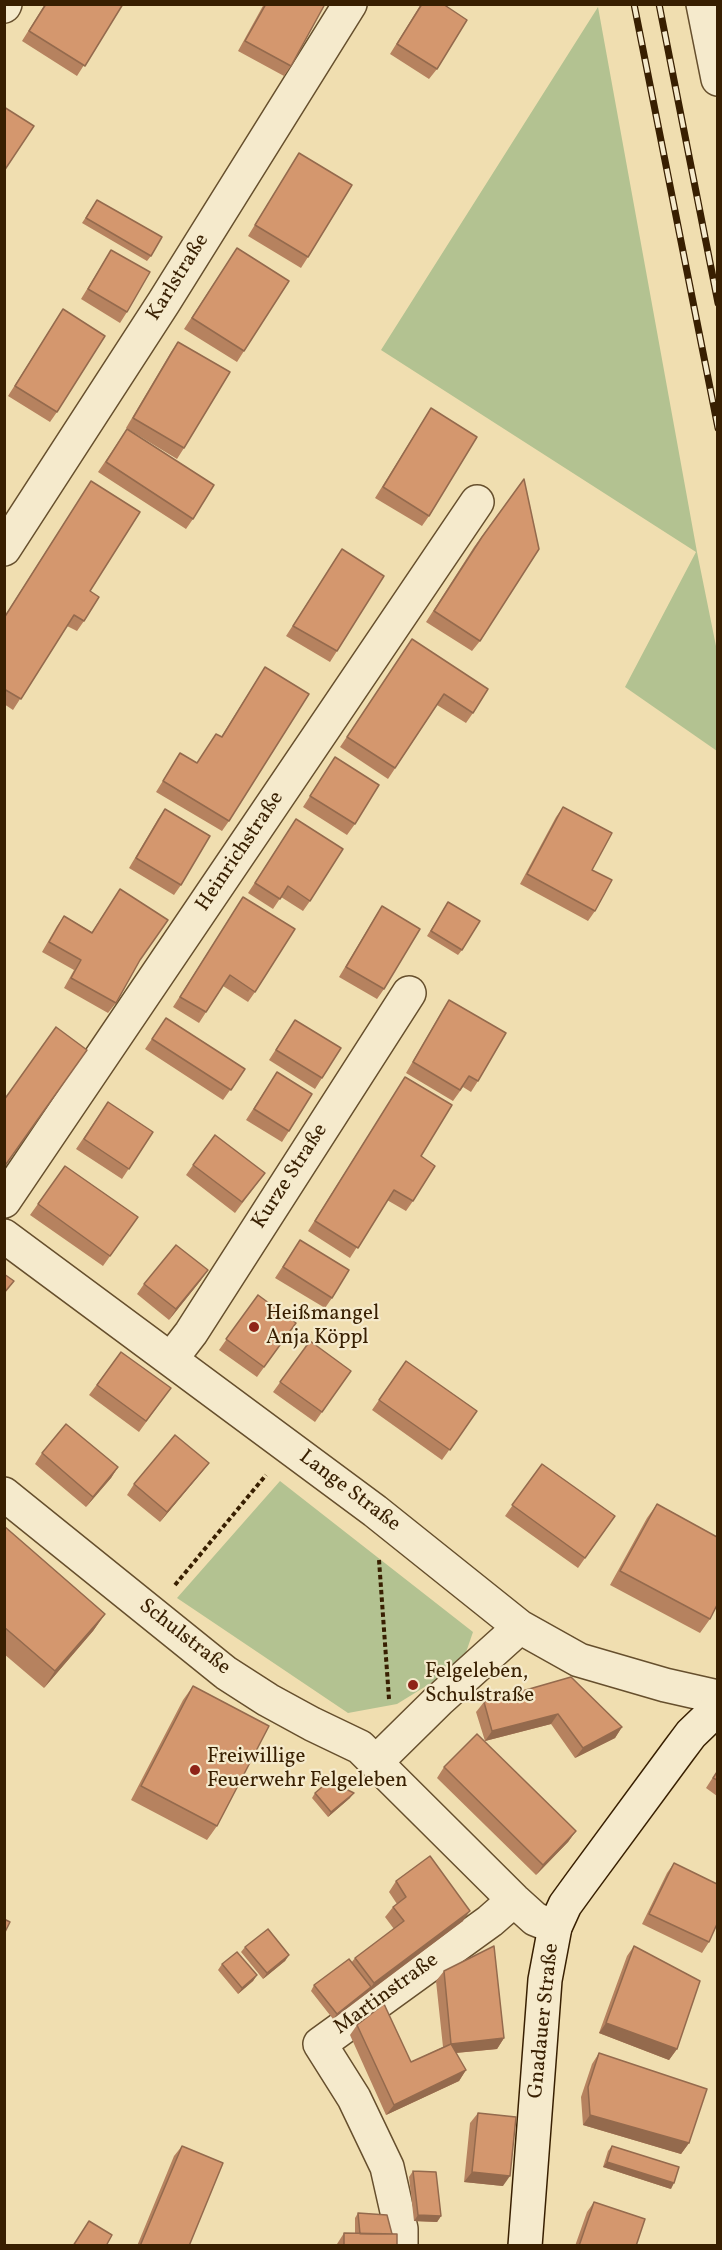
<!DOCTYPE html>
<meta charset="utf-8">
<style>
body{margin:0}
#map{position:relative;width:722px;height:2250px;overflow:hidden;background:#f0deb0;font-family:Vollkorn,serif}
canvas{display:block}
.frame{position:absolute;inset:0;border:6px solid #381f01;pointer-events:none}
</style>
<div id="map">
<canvas width="722" height="2250"></canvas>
<div class="frame"></div>
</div>
<script>
const ctx = document.querySelector('canvas').getContext('2d');
ctx.lineJoin = 'round';
function fillPath(path, color) { ctx.fillStyle = color; ctx.fill(path, 'evenodd'); }
const toPath = rows => new Path2D(rows.map(r => 'M' + r).join(''));
function strokePath(path, color, width, dash) { ctx.strokeStyle = color; ctx.lineWidth = width; ctx.lineCap = dash ? 'butt' : 'round'; ctx.setLineDash(dash || []); ctx.stroke(path); }
function label(font, color, halo, rows, align = 'center') {
  ctx.font = font + ' Vollkorn,serif'; ctx.lineWidth = 4.5; ctx.setLineDash([]); ctx.textBaseline = 'middle'; ctx.strokeStyle = halo; ctx.fillStyle = color; for (const [text, x, y, turn = 0] of rows) {
    ctx.save(); ctx.translate(x, y); ctx.rotate((+turn || 0) * Math.PI / 180); ctx.textAlign = isNaN(turn) ? turn : align; if (halo) ctx.strokeText(text, 0, 0); ctx.fillText(text, 0, 0); ctx.restore();
  }
}
fillPath(toPath([
 [598,7,697,552,717,651,717,751,625,687,696,552,381,350],
 [280,1481,473,1632,462,1664,397,1704,348,1713,177,1598]
]), '#b3c291');
const street = toPath([
 [703,4,718,79],
 [4,6,5,4],
 [4,549,164,302,350,4],
 [4,1201,477,502],
 [4,1236,375,1511,520,1627,579,1660,665,1685,718,1697],
 [171,1359,191,1333,409,993],
 [4,1494,226,1673,268,1700,312,1724,360,1747,514,1900,535,1919,555,1927],
 [376,1762,439,1700,520,1627],
 [401,2246,401,2229,387,2167,354,2098,320,2044,490,1921,514,1900]
]);
const secondary = toPath([
 [525,2246,545,1980,555,1927,565,1905,581,1883,679,1750,691,1734,718,1708]
]);
strokePath(street, '#664f2d', 36);
strokePath(secondary, '#381f01', 36);
strokePath(toPath([
 [379,1560,389,1699],
 [175,1585,266,1475]
]), '#381f01', 4, [4.5, 3]);
strokePath(street, '#f5eacc', 33);
strokePath(secondary, '#f5eacc', 33);
const rail = toPath([
 [634,4,718,428],
 [659,4,718,303]
]);
strokePath(rail, '#381f01', 7);
strokePath(rail, '#f5eacc', 4.5, [14]);
fillPath(toPath([
 [45,4,123,4,77,76,22,41],
 [264,4,325,4,291,66,284,76,238,51],
 [421,4,443,4,437,69,429,79,390,54],
 [299,153,308,257,301,268,248,236],
 [97,200,151,256,147,261,82,223],
 [237,248,244,351,237,362,184,329],
 [111,250,127,312,120,323,81,299],
 [63,309,57,412,50,422,8,396],
 [178,342,184,448,177,459,126,428,171,352],
 [431,408,429,516,422,526,375,498],
 [127,429,193,519,186,529,98,472],
 [524,479,480,641,472,651,426,622,474,547],
 [91,481,90,591,84,621,77,631,67,626,13,710,4,704,4,617],
 [342,549,337,651,330,662,286,636],
 [412,639,473,713,466,723,437,705,388,779,340,747],
 [265,667,229,821,222,831,156,792,180,753,197,763,216,734,221,737],
 [335,757,355,824,347,835,303,807],
 [563,807,592,870,595,911,588,921,520,884,556,817],
 [165,809,181,885,174,895,129,868,158,819],
 [296,819,310,901,303,911,281,897,273,909,248,893],
 [120,889,140,960,116,1003,108,1013,64,988,74,970,42,952,57,926,64,916,92,932],
 [243,897,255,992,248,1002,223,986,199,1023,173,1007],
 [448,902,462,950,458,955,427,936],
 [382,906,384,989,377,999,339,977,375,917],
 [449,1000,478,1081,471,1092,463,1087,453,1101,406,1073,442,1011],
 [166,1018,245,1069,223,1100,145,1049],
 [295,1020,322,1078,315,1089,269,1060],
 [277,1072,289,1131,282,1142,246,1120],
 [405,1077,421,1156,413,1201,406,1211,387,1200,350,1258,308,1231],
 [108,1102,153,1132,122,1179,76,1149],
 [193,1165,265,1173,235,1213,186,1175],
 [65,1166,138,1217,103,1266,30,1215],
 [300,1240,332,1298,325,1308,275,1278],
 [201,1280,169,1320,137,1294,144,1284],
 [258,1295,296,1323,257,1377,219,1350],
 [310,1341,351,1371,315,1422,273,1392],
 [121,1352,171,1388,139,1432,89,1395],
 [406,1361,477,1411,442,1460,372,1410],
 [42,1453,118,1467,111,1478,86,1507,35,1464],
 [542,1464,615,1516,578,1568,505,1516],
 [201,1473,160,1522,127,1495,134,1484],
 [657,1504,710,1619,700,1633,610,1585,647,1518],
 [4,1526,105,1614,93,1631,44,1688,4,1654],
 [571,1677,622,1727,615,1738,575,1758,551,1724,485,1741,476,1712,484,1702],
 [193,1686,217,1826,207,1840,131,1800,183,1700],
 [444,1767,576,1831,568,1842,536,1875,437,1778],
 [717,1771,717,1796,706,1788],
 [315,1793,350,1798,328,1817,312,1798],
 [674,1863,709,1942,702,1953,642,1924,667,1873],
 [396,1881,463,1921,333,2019,311,1991,314,1985,351,1963,355,1958,394,1929,385,1917,393,1907,397,1904,389,1892],
 [634,1946,677,2049,669,2060,599,2033,627,1956],
 [245,1947,289,1955,285,1961,263,1979,241,1952],
 [222,1964,257,1975,253,1981,238,1994,218,1970],
 [444,1971,504,2038,497,2049,456,2053,466,2070,459,2081,386,2115,350,2035,357,2025,411,2062,443,2047,436,1981],
 [599,2053,689,2143,681,2154,583,2125,581,2097,592,2064],
 [478,2113,503,2186,464,2182,470,2123],
 [182,2146,189,2246,137,2246,174,2156],
 [612,2146,671,2189,603,2167,608,2151],
 [413,2171,441,2216,437,2222,414,2221,409,2177],
 [594,2202,636,2246,575,2246,587,2212],
 [358,2213,392,2234,397,2246,337,2246,337,2244,344,2233,355,2234,355,2218]
]), '#b6825f');
fillPath(toPath([
 [208,1270,201,1280,169,1320,176,1309],
 [209,1463,201,1473,160,1522,167,1512],
 [118,1467,111,1478,86,1507,93,1497],
 [105,1614,93,1631,44,1688,55,1671],
 [558,1714,551,1724,485,1741,492,1731],
 [622,1727,615,1738,575,1758,583,1748],
 [354,1793,350,1798,328,1817,331,1812],
 [576,1831,568,1842,536,1875,543,1865],
 [470,1911,463,1921,367,1993,374,1983],
 [289,1955,285,1961,263,1979,267,1973],
 [257,1975,253,1981,238,1994,242,1988],
 [371,1987,367,1993,333,2019,337,2014],
 [606,2023,677,2049,669,2060,599,2033],
 [504,2038,497,2049,444,2054,451,2044],
 [466,2070,459,2081,386,2115,394,2105],
 [590,2115,689,2143,681,2154,583,2125],
 [607,2162,674,2183,671,2189,603,2167],
 [472,2172,510,2176,503,2186,464,2182],
 [418,2215,441,2216,437,2222,414,2221]
]), '#946a4d');
const building = toPath([
 [46,4,123,4,85,66,29,31,46,4],
 [266,4,325,4,291,66,245,41,266,4],
 [422,4,443,4,467,20,437,69,397,44,422,4],
 [4,107,34,126,4,171,4,107],
 [299,153,352,185,308,257,255,225,299,153],
 [97,200,162,237,151,256,86,218,97,200],
 [237,248,289,281,244,351,192,318,237,248],
 [111,250,150,272,127,312,88,289,111,250],
 [63,309,105,336,57,412,15,386,63,309],
 [178,342,230,372,184,448,133,418,178,342],
 [431,408,477,437,429,516,383,487,431,408],
 [127,429,214,485,193,519,106,462,127,429],
 [524,479,539,549,480,641,434,611,482,537,524,479],
 [91,481,140,512,90,591,99,597,84,621,74,615,21,699,4,689,4,618,91,481],
 [342,549,384,576,337,651,293,626,342,549],
 [412,639,488,689,473,713,444,694,395,768,347,737,412,639],
 [265,667,309,694,229,821,163,781,180,753,197,763,216,734,222,737,265,667],
 [335,757,379,785,355,824,310,796,335,757],
 [563,807,612,833,592,870,612,880,595,911,527,874,563,807],
 [165,809,210,836,181,885,136,858,165,809],
 [296,819,343,849,310,901,288,886,280,899,255,883,296,819],
 [120,889,168,920,140,960,116,1003,71,978,81,960,49,942,64,916,92,933,120,889],
 [243,897,295,929,255,992,230,975,206,1012,180,997,243,897],
 [448,902,480,921,462,950,431,931,448,902],
 [382,906,420,929,384,989,346,967,382,906],
 [449,1000,506,1033,478,1081,469,1076,460,1090,413,1062,449,1000],
 [166,1018,245,1069,231,1090,152,1039,166,1018],
 [295,1020,341,1048,322,1078,276,1050,295,1020],
 [56,1027,87,1050,4,1167,4,1100,56,1027],
 [277,1072,312,1094,289,1131,254,1109,277,1072],
 [405,1077,452,1105,421,1156,435,1166,413,1201,394,1190,358,1248,315,1221,405,1077],
 [108,1102,153,1132,129,1169,84,1139,108,1102],
 [215,1135,265,1173,242,1202,193,1165,215,1135],
 [65,1166,138,1217,110,1256,38,1204,65,1166],
 [300,1240,349,1270,332,1298,283,1267,300,1240],
 [176,1245,208,1270,176,1309,144,1284,176,1245],
 [4,1274,14,1281,4,1293,4,1274],
 [258,1295,296,1323,264,1367,226,1339,258,1295],
 [310,1341,351,1371,322,1412,280,1382,310,1341],
 [121,1352,171,1388,146,1421,97,1385,121,1352],
 [406,1361,477,1411,450,1450,379,1400,406,1361],
 [66,1424,118,1467,93,1497,42,1453,66,1424],
 [175,1435,209,1463,167,1512,134,1484,175,1435],
 [542,1464,615,1516,585,1558,512,1505,542,1464],
 [657,1504,717,1537,717,1605,710,1619,620,1571,657,1504],
 [4,1526,105,1614,55,1671,4,1627,4,1526],
 [571,1677,622,1727,583,1748,558,1714,492,1731,484,1702,571,1677],
 [193,1686,269,1726,217,1826,141,1786,193,1686],
 [477,1734,576,1831,543,1865,444,1767,477,1734],
 [717,1772,717,1780,713,1778,717,1772],
 [329,1781,354,1793,331,1812,315,1793,329,1781],
 [430,1856,470,1911,374,1983,355,1958,404,1921,393,1907,406,1897,396,1881,430,1856],
 [674,1863,717,1884,717,1924,709,1942,649,1914,674,1863],
 [4,1919,10,1922,4,1934,4,1919],
 [268,1929,289,1955,267,1973,245,1947,268,1929],
 [494,1946,504,2038,451,2044,444,1971,494,1946],
 [634,1946,700,1981,677,2049,606,2023,634,1946],
 [237,1952,257,1975,242,1988,222,1964,237,1952],
 [349,1959,371,1987,337,2014,314,1985,349,1959],
 [384,2004,411,2062,451,2044,466,2070,394,2105,357,2025,384,2004],
 [599,2053,707,2089,689,2143,590,2115,588,2087,599,2053],
 [478,2113,516,2117,510,2176,472,2172,478,2113],
 [182,2146,223,2163,189,2246,140,2246,182,2146],
 [612,2146,679,2167,674,2183,607,2162,612,2146],
 [413,2171,436,2172,441,2216,418,2215,413,2171],
 [594,2202,645,2219,636,2246,579,2246,594,2202],
 [358,2213,387,2215,392,2234,360,2234,358,2213],
 [89,2221,112,2235,106,2246,73,2246,89,2221],
 [344,2233,397,2234,397,2246,344,2246,344,2233]
]);
fillPath(building, '#d4976e');
strokePath(building, '#946a4d', 1.5);
for (const [x, y, r, color] of [
 [254,1327,6,"#8f2418"],
 [413,1685,6,"#8f2418"],
 [195,1770,6,"#8f2418"]
]) { const dot = new Path2D(); dot.arc(x, y, r, 0, 2 * Math.PI); ctx.fillStyle = color; ctx.fill(dot); strokePath(dot, '#f5eacc', 2); }
label('21px', '#381f01', '#f5eacc', [
 ["Karlstraße",179,278,-58],
 ["Heinrichstraße",241,852,-56],
 ["Kurze Straße",291,1177,-57],
 ["Lange Straße",349,1492,37],
 ["Schulstraße",184,1638,38],
 ["Martinstraße",387,1995,-36],
 ["Gnadauer Straße",545,2021,-84]
]);
label('21px', '#381f01', '#f5eacc', [
 ["Heißmangel",266,1315],
 ["Anja Köppl",266,1339],
 ["Felgeleben,",425,1673],
 ["Schulstraße",425,1697],
 ["Freiwillige",207,1758],
 ["Feuerwehr Felgeleben",207,1782]
], 'left');
</script>
